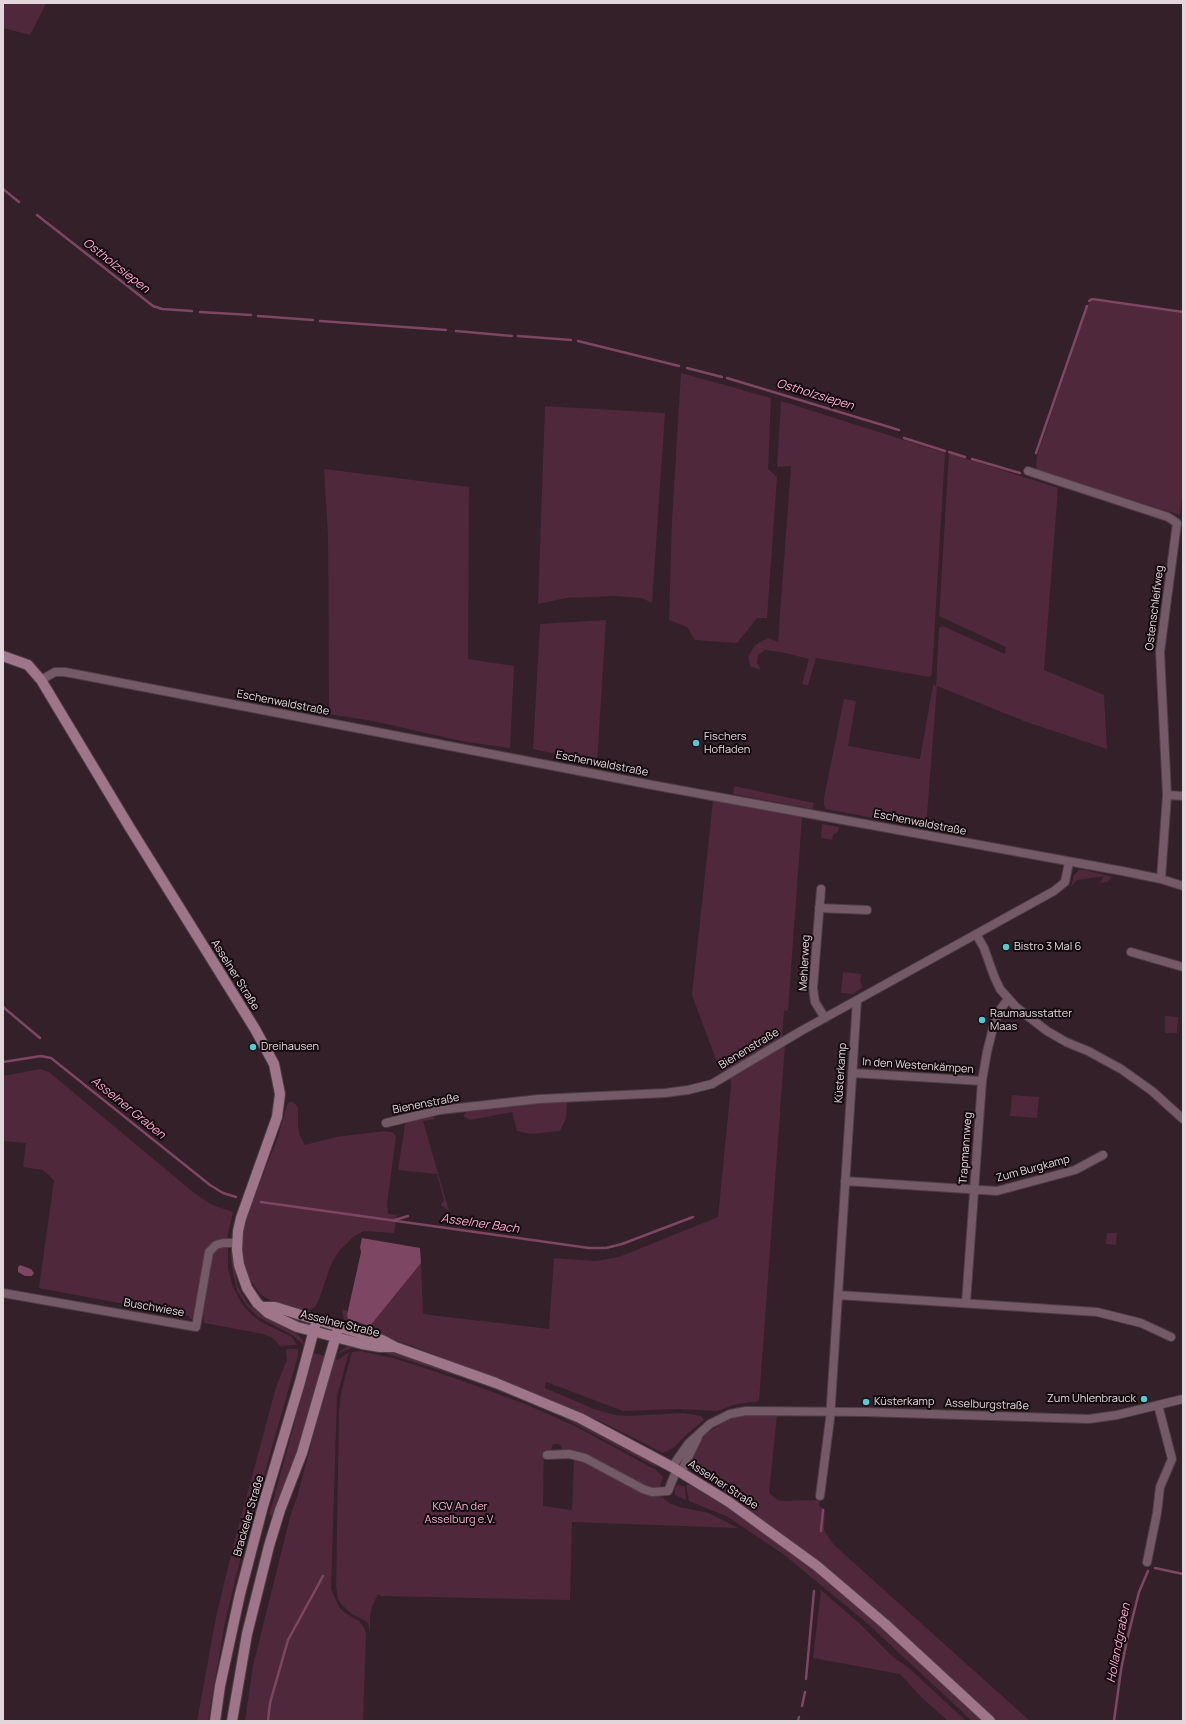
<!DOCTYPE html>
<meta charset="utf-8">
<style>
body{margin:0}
#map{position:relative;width:1186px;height:1724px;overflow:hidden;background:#332029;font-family:Manrope,sans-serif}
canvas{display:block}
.frame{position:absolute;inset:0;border:4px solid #e3d6db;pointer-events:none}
</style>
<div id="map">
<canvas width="1186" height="1724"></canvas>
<div class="frame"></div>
</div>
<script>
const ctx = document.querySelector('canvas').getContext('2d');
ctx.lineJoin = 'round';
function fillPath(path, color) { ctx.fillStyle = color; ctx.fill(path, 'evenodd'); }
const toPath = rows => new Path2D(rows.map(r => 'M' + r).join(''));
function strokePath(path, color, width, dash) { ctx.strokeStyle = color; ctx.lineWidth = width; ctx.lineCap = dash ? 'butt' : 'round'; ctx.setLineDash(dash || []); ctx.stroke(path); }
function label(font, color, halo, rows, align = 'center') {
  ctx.font = font + ' Manrope,sans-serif'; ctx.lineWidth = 4; ctx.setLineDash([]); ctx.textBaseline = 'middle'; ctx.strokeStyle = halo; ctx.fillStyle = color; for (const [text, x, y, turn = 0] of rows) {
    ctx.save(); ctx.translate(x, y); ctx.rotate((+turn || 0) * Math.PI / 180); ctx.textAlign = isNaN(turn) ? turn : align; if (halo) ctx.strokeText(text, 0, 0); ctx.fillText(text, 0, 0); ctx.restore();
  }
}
fillPath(toPath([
 [3,3,52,3,46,4,30,35,3,28],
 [1092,300,1183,313,1183,482,1180,515,1036,470,1037,456,1089,303],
 [681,373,771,398,768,469,777,477,767,618,757,618,737,643,695,640,687,627,669,620,672,520],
 [781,401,945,453,932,674,930,677,816,658,808,685,802,684,809,659,781,652,765,650,758,655,757,663,761,670,750,666,748,657,755,645,768,638,778,642,791,466,777,467],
 [545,406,665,413,652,603,642,598,613,596,566,598,538,604],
 [949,453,1058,488,1044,670,1104,695,1107,749,1024,721,937,686,926,828,826,809,824,805,824,798,844,699,856,701,848,746,920,759,933,685,936,686,939,628,943,626,1005,654,1006,647,939,616],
 [324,469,469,487,468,659,514,666,510,748,466,742,373,721,329,714,328,536],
 [606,620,597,762,533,749,540,624],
 [734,786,814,803,813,809,733,794],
 [713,801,802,817,788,1010,784,1011,782,1038,721,1073,692,995],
 [822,824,839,827,838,832,833,835,832,840,821,838],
 [1079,870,1085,870,1112,877,1107,882,1100,883,1104,876,1077,880,1071,887,1074,875],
 [843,972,861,974,860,981,863,987,853,994,841,993],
 [1165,1016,1178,1017,1177,1033,1165,1033],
 [785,1044,759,1401,733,1405,718,1411,679,1409,623,1411,546,1382,545,1388,594,1409,615,1415,628,1416,684,1413,701,1416,704,1420,685,1436,673,1448,663,1453,602,1422,536,1394,410,1345,355,1328,344,1320,342,1309,374,1321,421,1263,423,1314,549,1329,554,1258,595,1261,619,1257,718,1217,731,1086,730,1077],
 [40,1069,49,1072,193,1192,210,1204,233,1212,227,1238,212,1243,206,1252,195,1308,192,1319,190,1319,189,1316,39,1288,54,1180,43,1170,23,1167,26,1143,3,1141,3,1076],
 [1012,1095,1039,1097,1037,1118,1010,1116],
 [289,1102,293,1102,298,1107,298,1126,300,1136,305,1145,336,1137,384,1131,392,1132,396,1136,387,1204,388,1214,397,1215,394,1233,364,1231,353,1237,340,1250,332,1262,318,1302,315,1307,307,1311,301,1311,280,1306,261,1295,251,1281,244,1268,241,1242,245,1220,278,1137,287,1105],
 [551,1102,567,1102,566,1118,560,1131,531,1134,517,1131,512,1112,470,1120,463,1116,467,1111,515,1104],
 [430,1115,436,1119,423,1121,449,1211,441,1205,444,1200,437,1174,398,1170,405,1125,408,1121],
 [1107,1233,1117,1233,1116,1245,1106,1244],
 [224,1247,227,1247,228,1250,228,1268,233,1287,242,1304,253,1316,263,1323,292,1337,297,1345,280,1346,274,1339,264,1334,204,1323,203,1313,212,1254,216,1249],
 [230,1252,232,1254,238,1287,248,1304,265,1318,297,1334,302,1339,304,1345,292,1335,258,1317,246,1305,237,1291,233,1273],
 [349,1346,359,1346,388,1351,466,1376,552,1410,657,1465,656,1467,558,1415,507,1394,464,1378,388,1354,373,1350,352,1348,337,1354,343,1349],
 [286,1349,298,1349,298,1356,241,1556,225,1622,208,1721,197,1721,216,1617,232,1551,276,1387,287,1360],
 [360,1351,393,1358,418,1366,463,1381,525,1404,575,1426,656,1470,663,1477,660,1487,650,1490,562,1450,561,1446,559,1444,553,1444,551,1450,544,1450,543,1506,572,1510,574,1457,582,1460,652,1495,660,1496,671,1504,680,1507,709,1513,738,1528,572,1522,570,1600,381,1596,378,1594,373,1604,370,1615,370,1632,368,1623,364,1620,352,1614,342,1605,338,1599,336,1587,339,1412,341,1393,352,1352],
 [349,1352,337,1396,331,1589,339,1607,345,1613,359,1621,365,1629,366,1636,363,1721,245,1721,253,1666,290,1517,297,1497,334,1359,338,1360],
 [314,1353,325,1356,298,1448,276,1507,272,1516,269,1515],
 [759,1414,777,1415,769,1493,779,1501,820,1500,819,1506,825,1509,824,1530,834,1545,1030,1721,996,1721,885,1618,821,1563,734,1498,694,1471,692,1465,693,1456,701,1440,707,1433,728,1420,745,1415],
 [678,1485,680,1485,685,1487,686,1500,675,1495,675,1488],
 [686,1485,692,1485,742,1517,815,1569,883,1628,983,1721,972,1721,867,1623,783,1554,728,1517,689,1501],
 [821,1590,860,1624,892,1656,910,1669,966,1721,948,1721,921,1697,900,1674,813,1658]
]), '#4f283c');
fillPath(toPath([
 [362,1238,420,1248,421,1263,370,1326,348,1319,347,1315,361,1252,360,1247],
 [20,1265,31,1269,34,1273,32,1276,25,1276,18,1272,18,1267]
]), '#7d4662');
strokePath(toPath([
 [3,189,19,202],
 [37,215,153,306,162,309,192,311],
 [1089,301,1092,299,1183,312],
 [200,312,251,315],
 [258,316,313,320],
 [320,321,446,330],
 [456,331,512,336],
 [518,336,571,340],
 [578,341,679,366],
 [687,368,722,377],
 [727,378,899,430],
 [904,438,945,451],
 [949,452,965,457],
 [1036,453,1087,306],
 [972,459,1020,473],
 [3,1007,40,1038],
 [3,1062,41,1056,51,1058,210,1185,223,1193,236,1197],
 [261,1202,589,1248,606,1248,622,1244,693,1217],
 [395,1220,408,1216],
 [821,1531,823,1510],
 [1155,1568,1183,1574],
 [806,1679,814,1591],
 [802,1706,805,1692],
 [268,1721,270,1703,288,1640,323,1576],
 [798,1721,799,1717],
 [1114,1721,1121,1670,1127,1640,1139,1592,1148,1571]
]), '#7d4662', 2.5);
const minor = toPath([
 [1028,471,1168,517,1177,523,1160,652,1167,795,1161,879],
 [41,680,55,672,65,672,652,785,1122,871,1161,879,1183,886],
 [1167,795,1183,796],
 [821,889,813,988,815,1002,825,1018],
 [819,908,867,910],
 [976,934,984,948,994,976,1000,989,1016,1007,1047,1031,1066,1042,1088,1051,1121,1069,1152,1091,1183,1119],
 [1131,952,1183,967],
 [852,1073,982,1081],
 [386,1123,440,1110,539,1099,665,1093,688,1090,712,1084,801,1031,1054,891,1065,882,1069,862],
 [845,1181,997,1191,1075,1170,1103,1155],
 [3,1293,196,1327,209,1252,216,1245,223,1243,237,1243],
 [838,1295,1097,1312,1141,1323,1171,1337],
 [966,1303,982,1081,987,1052,994,1024,1000,1010,1008,999],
 [547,1455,569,1454,585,1458,643,1489,652,1492,668,1491,677,1469],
 [672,1467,688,1444,710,1424,730,1414,746,1411,865,1412,1089,1419,1117,1415,1183,1399],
 [681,1472,698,1437],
 [820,1496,830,1419,857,1000],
 [1147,1562,1157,1513,1160,1487,1172,1459,1158,1405]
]);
const secondary = toPath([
 [3,656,28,665,41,680,130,828,255,1029,274,1064,280,1094,277,1117,241,1218,238,1231,237,1250,239,1265,247,1288,257,1303,268,1313,297,1327,362,1344,380,1347,395,1347],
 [262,1307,275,1307,382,1340,395,1347,496,1383,580,1418,672,1467,729,1502,817,1566,885,1624,990,1721],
 [215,1721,220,1686,240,1594,263,1506,300,1382,315,1326],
 [232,1721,247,1634,269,1546,280,1510,302,1453,337,1332]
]);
strokePath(minor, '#4f3d45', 10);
strokePath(secondary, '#4f3d45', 12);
strokePath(minor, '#745a66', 8);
strokePath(secondary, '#9f7689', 10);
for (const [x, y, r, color] of [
 [696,743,4,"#51ccd2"],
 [1006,947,4,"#51ccd2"],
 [982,1020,4,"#51ccd2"],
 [253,1047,4,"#51ccd2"],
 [1144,1399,4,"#51ccd2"],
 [866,1402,4,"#51ccd2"]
]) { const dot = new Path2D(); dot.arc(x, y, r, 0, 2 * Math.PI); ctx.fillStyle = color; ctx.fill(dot); strokePath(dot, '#150c10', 1.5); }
label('11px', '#e3d6db', '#150c10', [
 ["Ostenschleifweg",1155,608,-83],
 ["Eschenwaldstraße",283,703,11],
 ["Eschenwaldstraße",602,764,11],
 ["Eschenwaldstraße",920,823,11],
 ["Mehlerweg",805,963,-87],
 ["Asselner Straße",235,975,58],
 ["Bienenstraße",749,1049,-31],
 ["In den Westenkämpen",918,1066,4],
 ["Küsterkamp",841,1073,-86],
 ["Bienenstraße",426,1104,-11],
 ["Trapmannweg",966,1148,-86],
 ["Zum Burgkamp",1033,1169,-15],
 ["Buschwiese",154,1308,10],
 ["Asselner Straße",340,1324,14],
 ["Asselburgstraße",987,1405,2],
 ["Asselner Straße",723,1485,33],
 ["Brackeler Straße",249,1516,-74]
]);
label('11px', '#e3d6db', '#150c10', [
 ["Fischers",704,737],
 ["Hofladen",704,750],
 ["Bistro 3 Mal 6",1014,947],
 ["Raumausstatter",990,1014],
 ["Maas",990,1027],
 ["Dreihausen",261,1047],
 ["Zum Uhlenbrauck",1136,1399,"right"],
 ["Küsterkamp",874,1402]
], 'left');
label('11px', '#f9b3d4', '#150c10', [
 ["KGV An der",460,1507],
 ["Asselburg e.V.",460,1520]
]);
label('italic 12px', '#fea7d1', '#150c10', [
 ["Ostholzsiepen",116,266,38],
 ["Ostholzsiepen",815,395,17],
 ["Asselner Graben",128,1108,39],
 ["Asselner Bach",480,1224,8],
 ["Hollandgraben",1119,1643,-79]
]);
</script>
